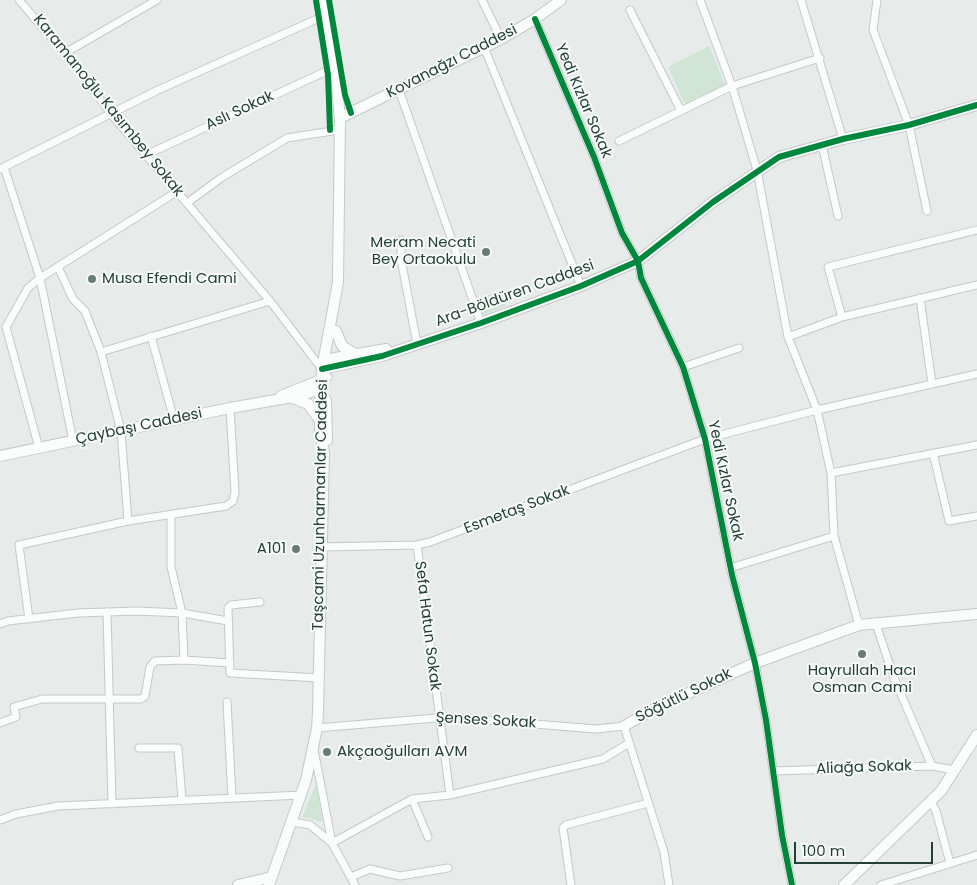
<!DOCTYPE html>
<meta charset="utf-8">
<style>
body{margin:0}
#map{position:relative;width:977px;height:885px;overflow:hidden;background:#e7ecea;font-family:Poppins,sans-serif}
canvas{display:block}
.scale{position:absolute;left:794px;top:842px;width:139px;height:22px;box-sizing:border-box;border:2px solid #244036;border-top:0;padding-left:6px;font-size:15px;line-height:18px;white-space:nowrap;color:#244036;-webkit-text-stroke:4px #f6faf8;paint-order:stroke}
</style>
<div id="map">
<canvas width="977" height="885"></canvas>
<div class="scale">100 m</div>
</div>
<script>
const ctx = document.querySelector('canvas').getContext('2d');
ctx.lineJoin = 'round';
function fillPath(path, color) { ctx.fillStyle = color; ctx.fill(path, 'evenodd'); }
const toPath = rows => new Path2D(rows.map(r => 'M' + r).join(''));
function strokePath(path, color, width, dash) { ctx.strokeStyle = color; ctx.lineWidth = width; ctx.lineCap = dash ? 'butt' : 'round'; ctx.setLineDash(dash || []); ctx.stroke(path); }
function label(font, color, halo, rows, align = 'center') {
  ctx.font = font + ' Poppins,sans-serif'; ctx.lineWidth = 4; ctx.setLineDash([]); ctx.textBaseline = 'middle'; ctx.strokeStyle = halo; ctx.fillStyle = color; for (const [text, x, y, turn = 0] of rows) {
    ctx.save(); ctx.translate(x, y); ctx.rotate((+turn || 0) * Math.PI / 180); ctx.textAlign = isNaN(turn) ? turn : align; if (halo) ctx.strokeText(text, 0, 0); ctx.fillText(text, 0, 0); ctx.restore();
  }
}
fillPath(toPath([
 [709,46,726,87,685,104,668,67],
 [501,291,506,306,482,315,477,299],
 [316,784,323,822,302,817]
]), '#d1e5d6');
const street = toPath([
 [19,0,84,76,111,114,270,301,328,377],
 [482,0,501,39],
 [700,0,732,86,757,170,788,337,817,410,831,473,834,536,859,625],
 [801,0,843,139],
 [877,0,873,30,909,125,927,211],
 [630,10,681,111],
 [535,19,594,157,622,233,638,261,641,278,683,367,705,439,732,575,755,663,766,720,782,835,792,885],
 [484,47,581,286],
 [65,53,157,0],
 [399,90,481,323],
 [619,141,732,86,820,58],
 [822,145,838,216],
 [146,155,335,67],
 [4,167,40,278,73,441],
 [0,169,158,90,326,15],
 [187,203,221,178,287,138,339,130],
 [401,240,401,259,417,344],
 [58,267,73,299,85,311,101,352,121,431,128,521],
 [920,298,932,384],
 [842,317,828,267,977,230],
 [151,336,174,420],
 [788,337,842,317,977,285],
 [101,352,270,301],
 [683,367,739,348],
 [39,448,6,327,28,288,40,278,178,191],
 [933,453,949,521,977,516],
 [831,473,977,445],
 [171,516,171,567,182,613,184,660,230,663],
 [417,545,450,795],
 [321,547,417,545,430,542,705,439,817,410,977,374],
 [730,568,834,536],
 [260,602,231,605,228,608,230,673,319,678],
 [107,612,112,804],
 [29,619,19,545,128,521,226,506,233,501,235,492,230,408],
 [0,624,8,621,78,613,137,611,182,613,228,621],
 [876,624,894,678,932,766],
 [227,702,232,798],
 [0,723,16,717,14,707,42,699,141,699,145,696,150,667,155,661,184,660],
 [317,728,448,717,596,729,624,726,664,852,669,885],
 [139,748,178,748,182,800],
 [314,750,332,843,355,885],
 [773,771,932,766,955,770],
 [412,799,428,837],
 [931,802,936,811,950,863],
 [0,820,16,814,58,806,302,795],
 [293,822,310,825,332,843,412,799,450,795,603,759,629,743],
 [351,877,370,869,400,876,448,868],
 [571,885,563,828,566,825,648,803],
 [881,885,977,855]
]);
const secondary = toPath([
 [340,118,501,39,535,19,561,0],
 [336,331,342,346,355,354],
 [324,360,386,349],
 [322,369,382,356,481,323,581,286,638,261,713,202,779,157,843,139,909,125,977,105],
 [281,396,321,380],
 [293,398,308,404,319,419],
 [326,400,327,440],
 [0,456,230,408,298,396,321,389],
 [624,726,656,708,755,663,859,625,977,614],
 [238,885,272,877],
 [269,885,306,780,317,728,318,711,324,452,320,434,320,404,322,369,338,282,340,118,335,67,323,0],
 [844,885,941,791,977,735]
]);
strokePath(street, '#c4c9c7', 9);
strokePath(secondary, '#c3cac7', 12);
strokePath(street, '#fbfcfc', 7);
strokePath(secondary, '#fbfcfc', 10);
strokePath(toPath([
 [316,0,328,75,330,130],
 [329,0,345,95,351,113],
 [535,19,594,157,622,233,638,261,641,278,683,367,705,439,732,575,755,663,766,720,782,835,792,885],
 [322,369,382,356,481,323,581,286,638,261,713,202,779,157,843,139,909,125,977,105]
]), '#00873e', 6);
for (const [x, y, r, color] of [
 [486,252,5,"#687c75"],
 [92,279,5,"#687c75"],
 [296,549,5,"#687c75"],
 [862,654,5,"#687c75"],
 [327,752,5,"#687c75"]
]) { const dot = new Path2D(); dot.arc(x, y, r, 0, 2 * Math.PI); ctx.fillStyle = color; ctx.fill(dot); strokePath(dot, '#f6faf8', 2); }
label('15px', '#244036', '#f6faf8', [
 ["Kovanağzı Caddesi",452,62,-27],
 ["Yedi Kızlar Sokak",583,101,67],
 ["Karamanoğlu Kasımbey Sokak",108,106,51],
 ["Aslı Sokak",240,111,-25],
 ["Ara-Böldüren Caddesi",515,294,-20],
 ["Çaybaşı Caddesi",139,427,-12],
 ["Yedi Kızlar Sokak",725,481,78],
 ["Taşcami Uzunharmanlar Caddesi",321,505,-89],
 ["Esmetaş Sokak",517,510,-21],
 ["Sefa Hatun Sokak",427,626,83],
 ["Söğütlü Sokak",684,696,-26],
 ["Şenses Sokak",486,721,3],
 ["Aliağa Sokak",864,768,-2]
]);
label('15px', '#244036', '#f6faf8', [
 ["Meram Necati",476,243],
 ["Bey Ortaokulu",476,260],
 ["Musa Efendi Cami",102,279,"left"],
 ["A101",286,549],
 ["Hayrullah Hacı",862,671,"center"],
 ["Osman Cami",862,688,"center"],
 ["Akçaoğulları AVM",337,752,"left"]
], 'right');
</script>
